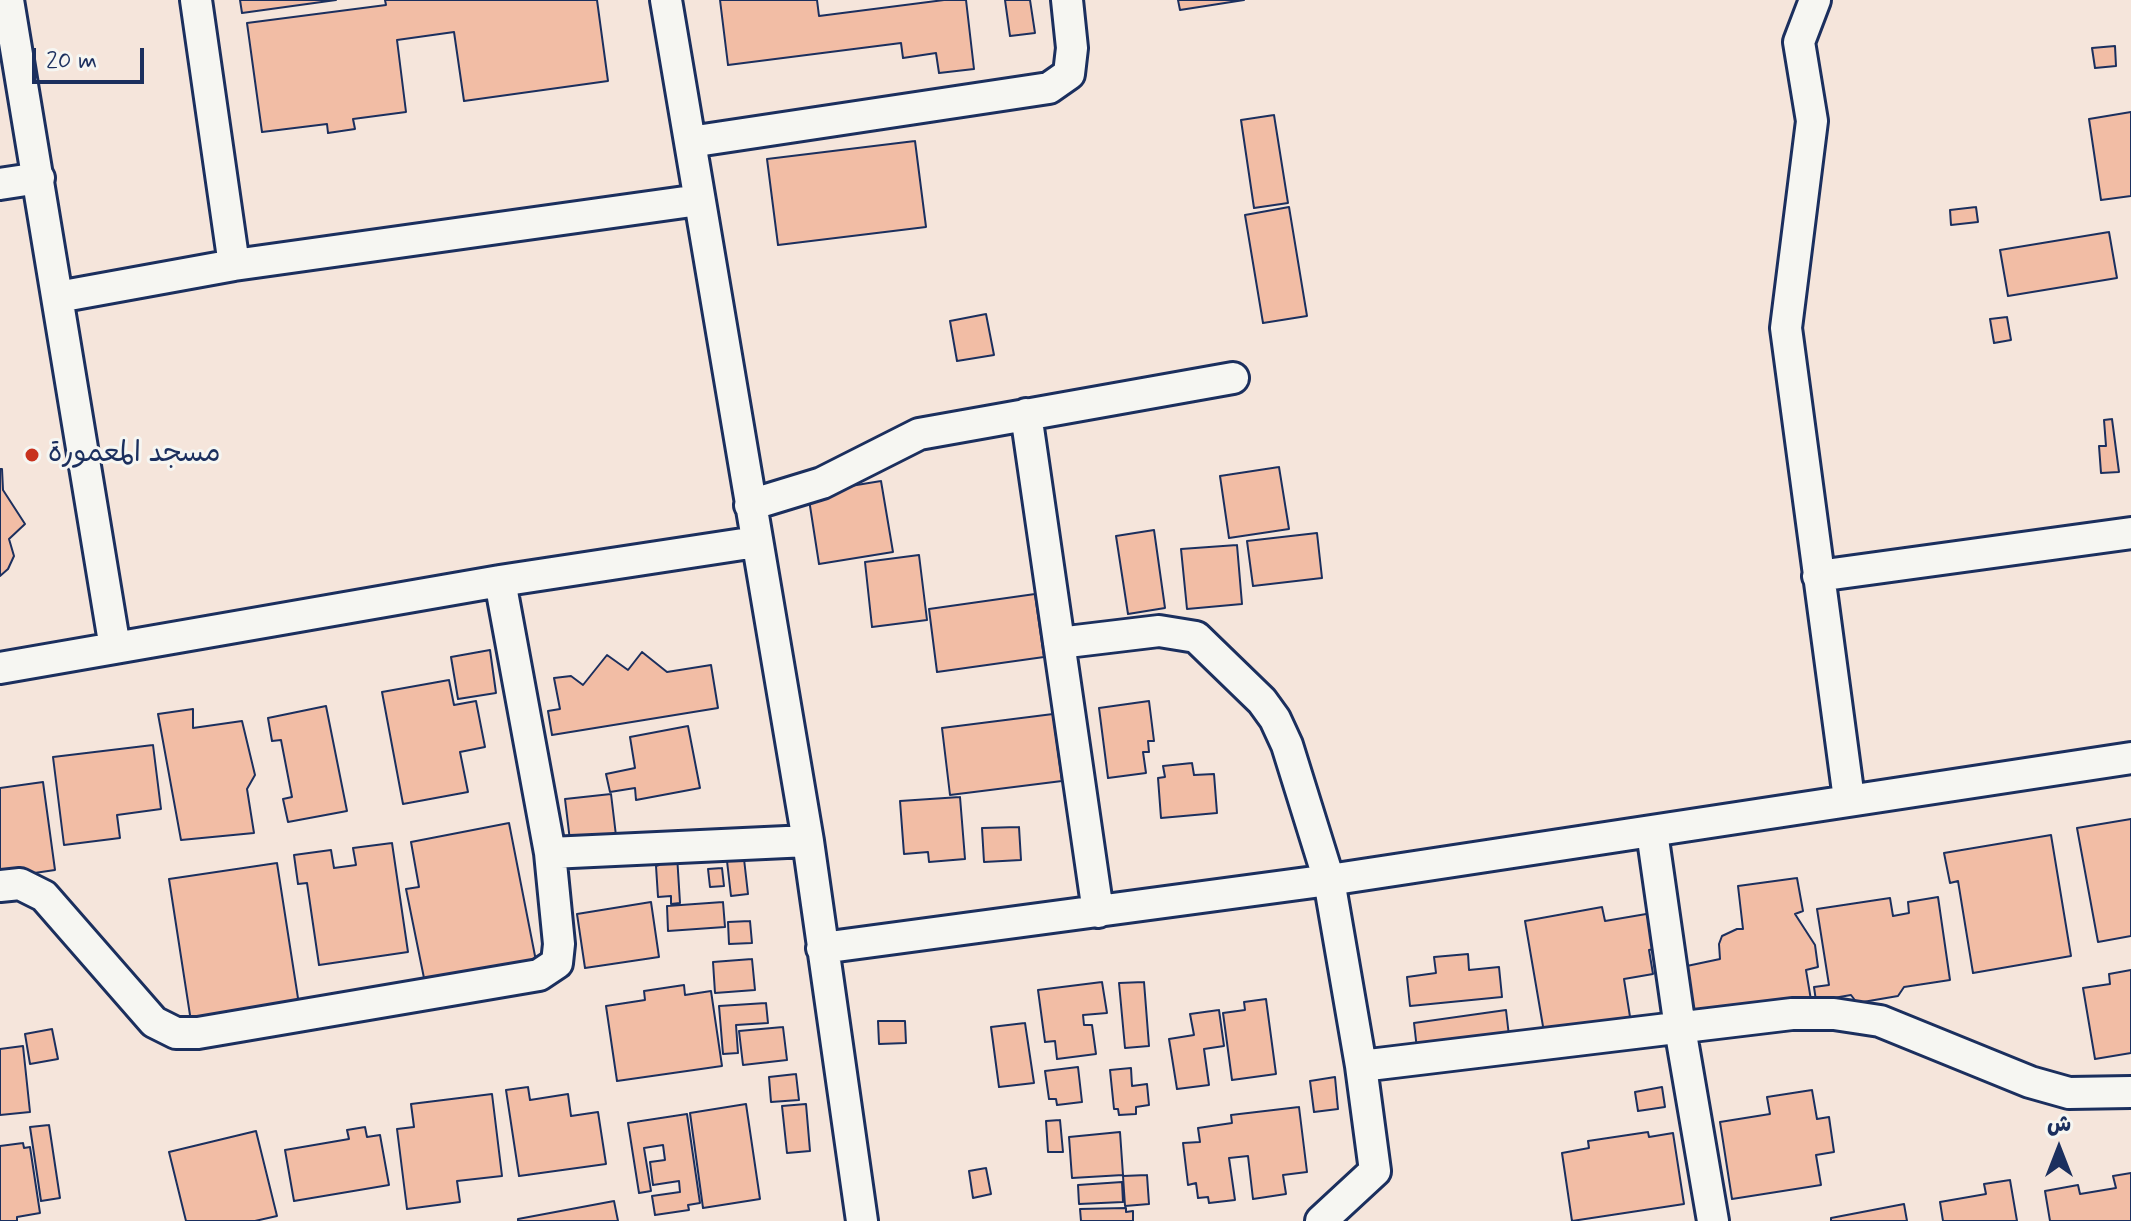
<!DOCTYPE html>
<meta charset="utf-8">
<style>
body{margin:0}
#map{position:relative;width:2131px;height:1221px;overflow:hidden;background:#f5e5db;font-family:Mynerve,"Playpen Sans Arabic",sans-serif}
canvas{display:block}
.north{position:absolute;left:2019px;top:1109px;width:80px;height:80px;-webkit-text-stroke:6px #f6f6f2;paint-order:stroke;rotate:0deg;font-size:22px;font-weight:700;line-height:32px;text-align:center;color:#1b2f5e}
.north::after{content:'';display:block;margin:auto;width:28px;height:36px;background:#1b2f5e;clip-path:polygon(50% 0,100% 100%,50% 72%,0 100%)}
.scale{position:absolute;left:32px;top:48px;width:112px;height:36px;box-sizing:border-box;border:4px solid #1b2f5e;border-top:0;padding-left:10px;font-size:24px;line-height:28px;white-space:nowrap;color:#1b2f5e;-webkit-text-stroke:6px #f6f6f2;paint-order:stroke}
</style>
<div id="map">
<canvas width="2131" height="1221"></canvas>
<div class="north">ش</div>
<div class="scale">20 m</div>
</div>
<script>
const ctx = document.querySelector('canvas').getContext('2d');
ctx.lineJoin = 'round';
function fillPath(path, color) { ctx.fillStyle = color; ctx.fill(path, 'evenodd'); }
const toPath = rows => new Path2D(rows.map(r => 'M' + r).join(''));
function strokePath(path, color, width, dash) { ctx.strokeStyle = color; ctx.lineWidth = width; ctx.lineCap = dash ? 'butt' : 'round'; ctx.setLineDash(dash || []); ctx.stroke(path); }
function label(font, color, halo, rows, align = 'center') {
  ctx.font = font + ' Mynerve,"Playpen Sans Arabic",sans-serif'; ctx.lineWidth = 6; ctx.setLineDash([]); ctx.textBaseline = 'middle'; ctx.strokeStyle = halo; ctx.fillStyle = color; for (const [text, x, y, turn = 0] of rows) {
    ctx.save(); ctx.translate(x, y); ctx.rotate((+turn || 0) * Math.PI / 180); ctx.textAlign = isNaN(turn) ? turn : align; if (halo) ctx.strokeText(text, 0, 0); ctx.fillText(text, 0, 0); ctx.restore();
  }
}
const building = toPath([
 [240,0,336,0,242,13,240,0],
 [385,0,597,0,608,81,464,101,454,32,397,40,406,112,353,119,355,129,328,133,327,124,262,132,247,23,386,5,385,0],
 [720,0,817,0,819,16,944,0,966,0,974,69,939,73,936,53,903,58,901,43,728,65,720,0],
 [1005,0,1030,0,1035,33,1010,36,1005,0],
 [1178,0,1244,0,1180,10,1178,0],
 [2115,46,2116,66,2095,68,2092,48,2115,46],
 [2131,112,2131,196,2101,200,2089,119,2131,112],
 [1274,115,1288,203,1254,208,1241,120,1274,115],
 [915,141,926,227,778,245,767,159,915,141],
 [1289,207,1307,316,1263,323,1245,215,1289,207],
 [1976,207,1978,222,1951,225,1950,210,1976,207],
 [2109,232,2117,278,2008,296,2000,250,2109,232],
 [986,314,994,355,957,361,950,321,986,314],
 [2007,317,2011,340,1994,343,1990,319,2007,317],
 [2112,419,2119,472,2101,473,2099,446,2106,446,2104,420,2112,419],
 [1279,467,1289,529,1229,538,1220,476,1279,467],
 [0,469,2,469,3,490,25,524,9,539,14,556,8,569,0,576,0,469],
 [881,481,893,552,819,564,808,493,881,481],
 [1154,530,1165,608,1128,614,1116,536,1154,530],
 [1317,533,1322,578,1253,586,1247,541,1317,533],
 [1237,545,1242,604,1187,609,1181,549,1237,545],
 [919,555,927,620,872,627,865,562,919,555],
 [1035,594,1044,657,937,672,929,609,1035,594],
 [490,650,496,693,458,699,451,657,490,650],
 [642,652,667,672,711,665,718,708,552,735,548,711,560,709,554,678,571,676,583,685,607,655,628,670,642,652],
 [449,680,454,705,476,701,485,747,460,752,468,792,403,804,382,692,449,680],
 [1149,701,1154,741,1148,741,1149,752,1143,752,1146,773,1108,778,1099,708,1149,701],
 [326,706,347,811,288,822,283,799,292,797,281,740,272,741,268,718,326,706],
 [193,709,193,728,242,721,255,775,247,789,254,833,181,840,158,714,193,709],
 [1053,714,1062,781,950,795,942,728,1053,714],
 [688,726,700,788,636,800,635,788,610,792,606,774,635,768,630,737,688,726],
 [153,745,161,809,117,815,120,838,64,845,53,757,153,745],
 [1192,763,1194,775,1214,774,1217,813,1161,818,1158,778,1165,777,1163,766,1192,763],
 [43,782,55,870,0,878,0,788,43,782],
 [611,794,617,844,571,849,565,799,611,794],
 [960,797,965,859,929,862,928,852,904,854,900,801,960,797],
 [2131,819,2131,936,2098,942,2077,828,2131,819],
 [509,823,536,961,425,983,406,889,419,887,411,842,509,823],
 [1019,827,1021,860,984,862,982,828,1019,827],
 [2051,835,2071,956,1973,973,1958,881,1950,883,1944,853,2051,835],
 [392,843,408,952,319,965,307,883,298,884,294,855,331,850,334,868,356,865,353,848,392,843],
 [677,855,680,903,671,904,671,896,658,897,656,866,659,865,659,856,677,855],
 [744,859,748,894,731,896,727,861,744,859],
 [277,863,300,1011,192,1028,169,879,277,863],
 [722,868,724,886,710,887,708,869,722,868],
 [1797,878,1803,911,1795,914,1815,945,1818,967,1806,970,1811,1000,1691,1020,1682,967,1720,959,1719,944,1722,936,1737,929,1743,929,1738,886,1797,878],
 [1938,897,1950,980,1904,987,1898,996,1857,1003,1851,995,1816,1001,1814,987,1829,985,1817,909,1890,898,1893,916,1909,913,1908,902,1938,897],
 [651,902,659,957,585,968,577,914,651,902],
 [723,902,725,927,668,931,667,906,723,902],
 [1602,907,1605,921,1658,912,1664,947,1649,950,1653,974,1624,979,1631,1023,1545,1038,1525,921,1602,907],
 [750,921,752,943,729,944,728,922,750,921],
 [1468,954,1469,970,1499,967,1502,997,1410,1006,1407,977,1436,973,1434,957,1468,954],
 [752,959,755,990,715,993,713,962,752,959],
 [2131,970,2131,1053,2095,1059,2083,988,2110,984,2109,974,2131,970],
 [1102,982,1107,1013,1083,1015,1084,1025,1092,1025,1096,1054,1057,1059,1055,1041,1045,1042,1038,990,1102,982],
 [1144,982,1149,1046,1125,1048,1119,983,1144,982],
 [684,985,685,995,711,991,722,1066,617,1081,606,1006,645,1000,644,991,684,985],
 [1266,999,1276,1074,1232,1080,1223,1013,1245,1010,1244,1002,1266,999],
 [766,1003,768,1023,736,1025,738,1053,723,1054,719,1006,766,1003],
 [1219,1010,1224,1046,1204,1049,1209,1085,1177,1089,1169,1039,1194,1035,1190,1014,1219,1010],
 [1506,1010,1509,1036,1417,1049,1414,1023,1506,1010],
 [878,1021,905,1021,906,1043,879,1044,878,1021],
 [1025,1023,1034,1083,999,1087,991,1027,1025,1023],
 [783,1027,787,1060,743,1065,739,1031,783,1027],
 [52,1029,58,1059,30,1064,25,1034,52,1029],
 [23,1046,30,1112,0,1115,0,1049,23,1046],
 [1078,1067,1082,1102,1057,1105,1056,1099,1049,1099,1045,1071,1078,1067],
 [1131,1068,1132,1086,1147,1084,1149,1105,1136,1107,1136,1114,1119,1115,1118,1109,1114,1109,1110,1070,1131,1068],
 [796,1074,799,1100,771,1102,769,1077,796,1074],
 [1335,1077,1338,1109,1314,1112,1310,1081,1335,1077],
 [528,1087,530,1100,568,1094,571,1116,598,1112,606,1164,519,1176,506,1090,528,1087],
 [1662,1087,1665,1107,1638,1111,1635,1092,1662,1087],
 [1812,1090,1817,1119,1829,1117,1834,1152,1816,1155,1821,1185,1732,1199,1720,1122,1770,1114,1767,1097,1812,1090],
 [492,1094,502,1176,457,1181,460,1202,407,1209,397,1129,414,1127,411,1104,492,1094],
 [746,1104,760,1199,703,1208,690,1113,746,1104],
 [806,1104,810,1151,787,1153,782,1106,806,1104],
 [1299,1107,1307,1172,1283,1175,1286,1194,1253,1199,1248,1156,1229,1158,1235,1200,1209,1203,1208,1197,1198,1198,1196,1183,1188,1185,1183,1143,1200,1142,1198,1128,1232,1123,1231,1115,1299,1107],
 [687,1114,700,1203,688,1205,689,1210,655,1215,652,1196,680,1192,679,1181,653,1185,650,1162,665,1160,663,1145,644,1148,651,1191,639,1193,628,1123,687,1114],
 [1060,1120,1063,1152,1048,1152,1046,1121,1060,1120],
 [49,1125,60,1198,41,1201,30,1127,49,1125],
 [365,1127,367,1137,380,1135,389,1185,294,1201,285,1150,349,1139,347,1130,365,1127],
 [256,1131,277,1216,255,1221,186,1221,169,1152,256,1131],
 [1120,1132,1123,1175,1072,1178,1069,1137,1120,1132],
 [1648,1132,1649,1137,1673,1133,1684,1204,1572,1221,1562,1153,1589,1148,1588,1141,1648,1132],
 [23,1143,24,1148,30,1147,40,1213,17,1217,17,1221,0,1221,0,1146,23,1143],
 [986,1168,991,1194,973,1198,969,1171,986,1168],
 [2131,1173,2131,1221,2050,1221,2045,1191,2078,1185,2080,1194,2116,1188,2113,1176,2131,1173],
 [1147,1175,1149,1204,1125,1206,1123,1176,1147,1175],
 [2010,1180,2017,1221,1943,1221,1940,1202,1986,1194,1984,1184,2010,1180],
 [1122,1182,1123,1202,1079,1204,1078,1185,1122,1182],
 [614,1201,618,1221,518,1221,518,1219,614,1201],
 [1904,1204,1907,1221,1831,1221,1831,1218,1904,1204],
 [1126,1208,1126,1212,1133,1211,1133,1221,1081,1221,1080,1209,1126,1208]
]);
fillPath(building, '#f2bda5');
strokePath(building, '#1b2f5e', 2);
const minor = toPath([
 [8,0,115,648],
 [196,0,234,265],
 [666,0,808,841,862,1221],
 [1815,0,1799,42,1812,121,1786,328,1849,799],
 [690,142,1049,88,1069,74,1072,48,1067,0],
 [0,184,39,178],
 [58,297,234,265,699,200],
 [1026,414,1098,912],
 [750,505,822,483,919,434,1233,378],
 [1818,576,2131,533],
 [1059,643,1159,631,1196,637,1262,701,1275,719,1287,745,1329,880,1361,1066,1375,1171,1321,1221],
 [0,668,500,581,756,542],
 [1652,832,1680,1028,1713,1221],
 [550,853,808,841],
 [0,886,20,884,44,896,154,1022,176,1033,198,1033,539,975,557,963,559,944,550,853,500,581],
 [822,948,1329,880,2131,758],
 [1361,1066,1792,1014,1834,1014,1880,1021,2030,1082,2069,1093,2131,1092]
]);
strokePath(minor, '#1b2f5e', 36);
strokePath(minor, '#f6f6f2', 30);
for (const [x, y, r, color] of [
 [32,455,8,"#c8321e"]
]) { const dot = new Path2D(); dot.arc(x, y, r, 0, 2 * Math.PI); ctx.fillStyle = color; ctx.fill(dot); strokePath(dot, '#f6f6f2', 3); }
label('28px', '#1b2f5e', '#f6f6f2', [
 ["مسجد المعمورة",48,455]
], 'left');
</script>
